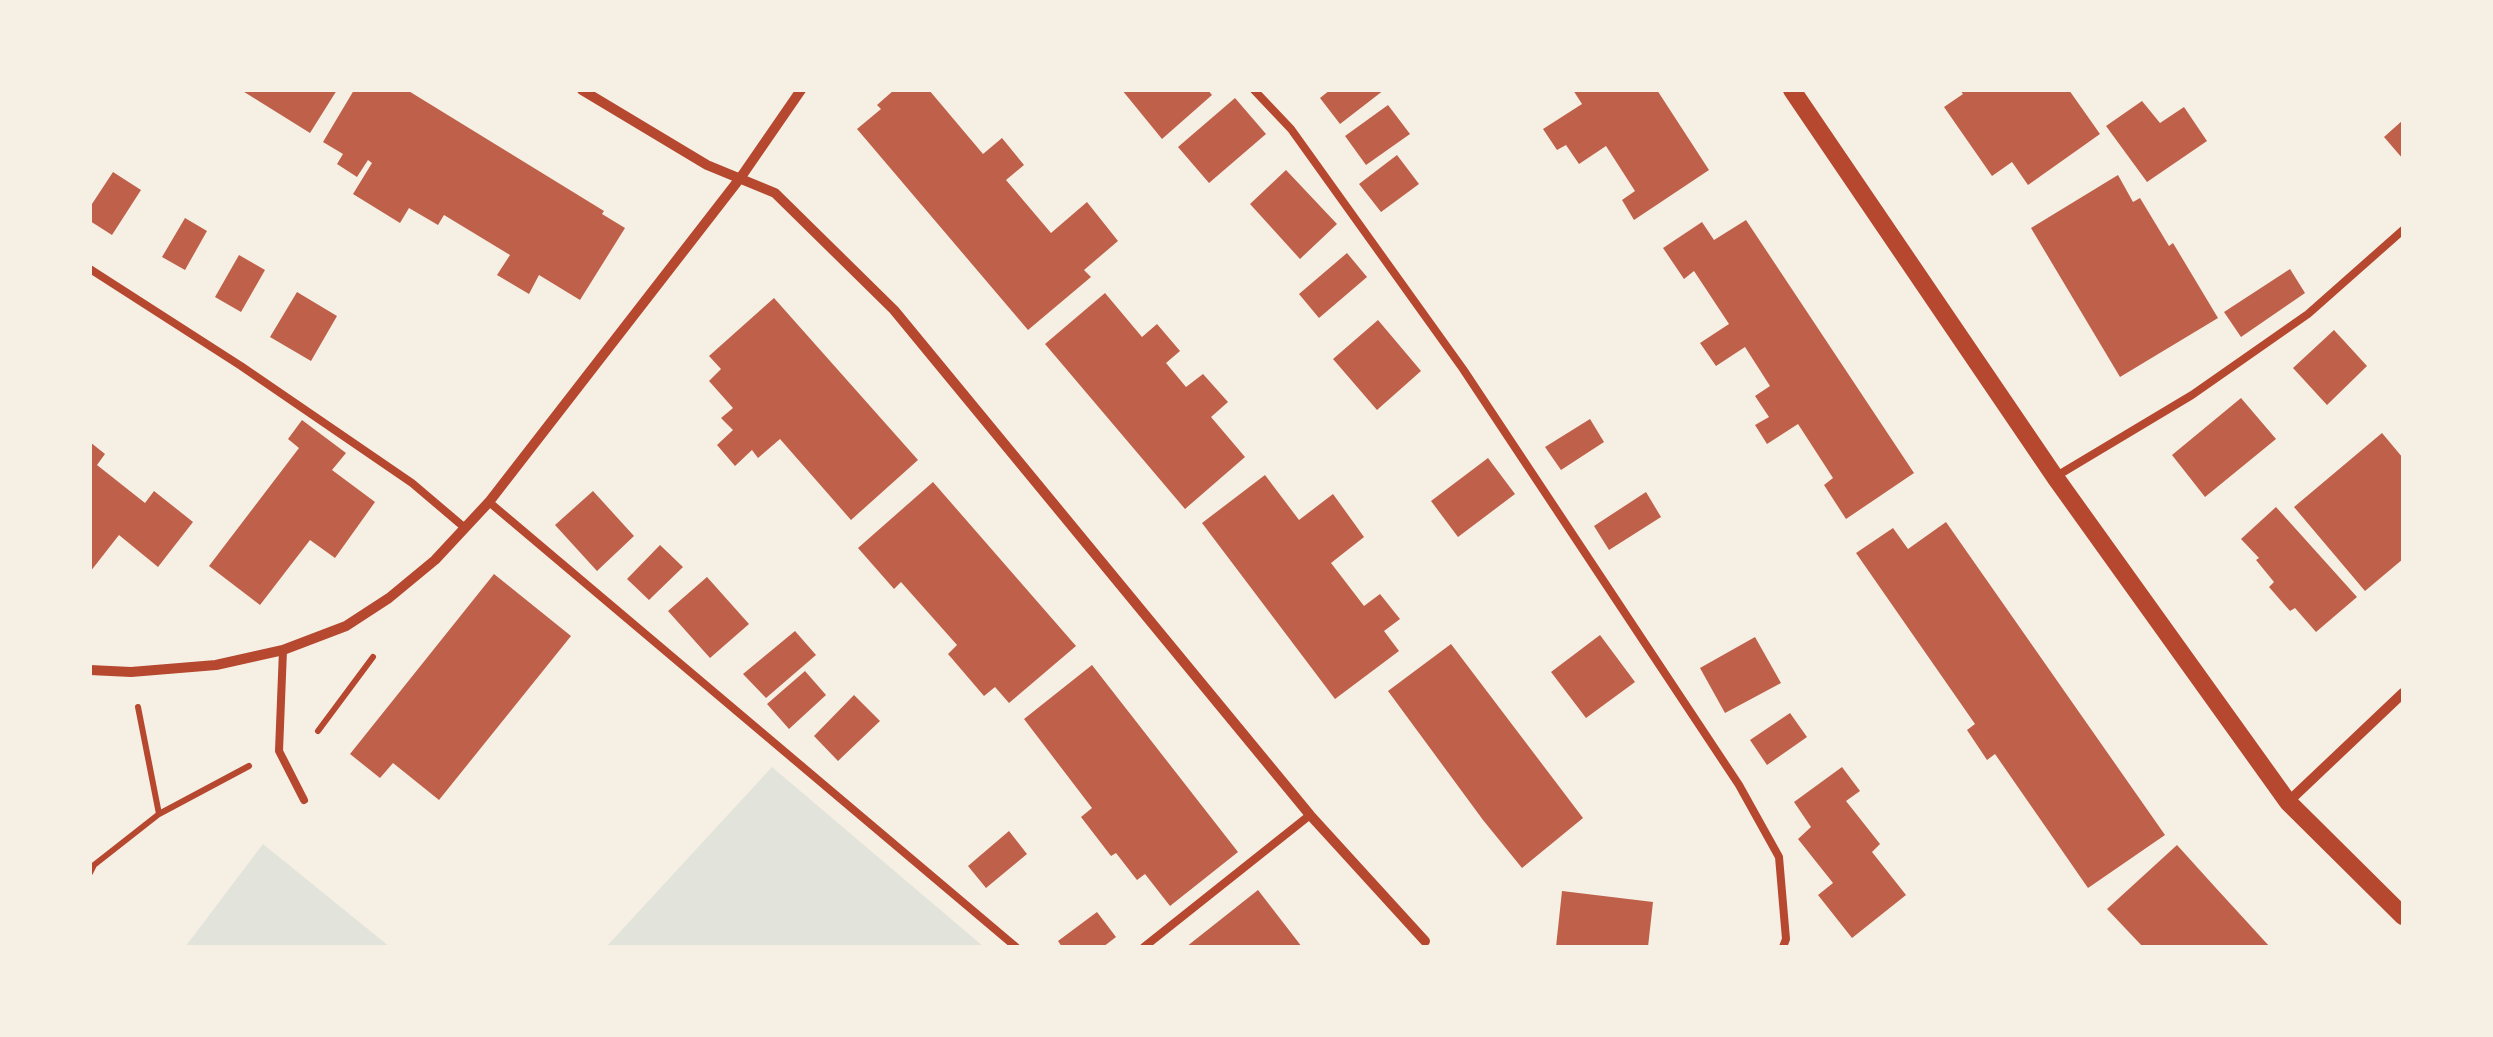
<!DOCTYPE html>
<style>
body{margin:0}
#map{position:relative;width:2493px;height:1037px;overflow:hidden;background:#f6efe4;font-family:"Varela Round",sans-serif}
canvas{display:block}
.frame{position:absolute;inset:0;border:92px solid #f6efe4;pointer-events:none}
</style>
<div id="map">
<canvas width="2493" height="1037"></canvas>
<div class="frame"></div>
</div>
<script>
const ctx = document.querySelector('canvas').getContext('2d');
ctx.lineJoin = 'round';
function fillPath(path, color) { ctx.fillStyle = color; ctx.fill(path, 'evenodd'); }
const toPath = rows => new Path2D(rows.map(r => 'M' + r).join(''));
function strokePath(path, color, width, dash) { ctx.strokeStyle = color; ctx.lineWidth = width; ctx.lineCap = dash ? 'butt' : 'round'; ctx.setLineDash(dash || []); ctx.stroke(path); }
fillPath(toPath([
 [772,767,984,947,606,947],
 [263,844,390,947,185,947]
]), '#e2e4dc');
fillPath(toPath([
 [241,90,337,90,310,133],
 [354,90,407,90,604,211,602,214,625,228,580,300,539,275,529,294,497,275,510,255,444,215,438,225,409,208,400,223,353,194,372,163,368,160,357,177,337,164,343,154,323,142],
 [894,90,929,90,983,154,1002,138,1024,165,1006,180,1051,233,1087,202,1118,241,1084,270,1091,277,1028,330,857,129,881,109,877,105],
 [1122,90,1208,90,1212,95,1162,139],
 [1330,90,1384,90,1340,124,1320,98],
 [1573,90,1657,90,1709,170,1634,220,1622,200,1635,191,1606,146,1579,164,1566,145,1557,150,1543,129,1582,104],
 [1960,90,2069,90,2100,134,2028,185,2012,162,1992,176,1944,107,1963,94],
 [1235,98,1266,134,1209,183,1178,147],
 [2142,101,2160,123,2184,107,2207,141,2147,182,2106,126],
 [1388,105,1410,134,1366,165,1345,136],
 [2403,120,2403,159,2384,137],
 [1397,155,1419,184,1381,212,1359,184],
 [1286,170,1337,224,1300,259,1250,204],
 [113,172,141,190,112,235,90,221,90,207],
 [2118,175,2133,202,2140,198,2169,246,2173,243,2218,318,2120,377,2031,228],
 [185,218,207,231,185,270,162,257],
 [1746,220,1914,473,1846,519,1824,485,1833,478,1798,424,1767,444,1755,425,1769,417,1755,396,1770,386,1745,347,1716,366,1700,343,1729,324,1694,271,1684,279,1663,248,1702,222,1714,240],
 [1347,253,1367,277,1319,318,1299,294],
 [239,255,265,270,241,312,215,297],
 [2290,269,2305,293,2241,337,2224,312],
 [297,292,337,316,311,361,270,337],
 [1105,293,1142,337,1157,324,1180,351,1166,363,1186,387,1203,374,1228,402,1211,417,1245,457,1185,509,1045,344],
 [774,298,918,460,851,520,780,439,758,458,752,450,735,466,717,445,733,430,721,418,733,408,709,381,721,369,709,356],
 [1378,320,1421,371,1377,410,1333,359],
 [2334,330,2367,366,2327,405,2293,368],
 [2241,398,2276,439,2205,497,2172,455],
 [1590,419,1604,442,1561,470,1545,447],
 [302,420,346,453,332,470,375,502,335,558,310,540,260,605,209,566,299,448,288,439],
 [2382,433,2403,458,2403,559,2365,591,2294,507],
 [90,442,105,454,97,465,145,503,154,491,193,522,158,567,119,535,90,572],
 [1488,458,1515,494,1458,537,1431,501],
 [1265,475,1299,520,1333,494,1364,537,1331,563,1364,606,1380,594,1400,619,1384,631,1399,651,1335,699,1202,523],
 [933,482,1076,646,1009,703,995,687,984,696,948,654,957,645,901,582,894,589,858,548],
 [593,491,634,536,597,571,555,525],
 [1646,492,1661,517,1609,550,1594,526],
 [2276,507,2357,597,2316,632,2295,608,2290,611,2269,587,2274,582,2256,560,2259,558,2241,539],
 [1946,522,2165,835,2088,888,1995,754,1987,760,1967,730,1975,724,1856,553,1893,528,1908,549],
 [660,545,683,567,649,600,627,579],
 [494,574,571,636,439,800,393,763,380,778,350,754],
 [707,577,749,624,710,658,668,611],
 [795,631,816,655,766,698,743,674],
 [1600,635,1635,682,1586,718,1551,672],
 [1755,637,1781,683,1725,713,1700,668],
 [1451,644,1583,818,1522,868,1483,820,1388,691],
 [1092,665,1238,852,1170,906,1145,874,1137,880,1116,853,1111,856,1081,817,1092,808,1024,719],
 [805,671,826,695,789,729,767,704],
 [854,695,880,721,838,761,814,736],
 [1790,713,1807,737,1767,765,1750,740],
 [1842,767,1860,791,1846,801,1880,844,1872,852,1906,895,1852,938,1818,895,1833,883,1798,839,1811,827,1794,802],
 [1009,831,1027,854,986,888,968,866],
 [2177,845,2215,887,2270,947,2143,947,2107,909],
 [1258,890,1302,947,1186,947],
 [1562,891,1653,902,1648,947,1556,947],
 [1097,912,1116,937,1103,947,1062,947,1058,941]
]), '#bf614a');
strokePath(toPath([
 [138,707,159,814],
 [318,731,373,657],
 [90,873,94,865,159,814,249,766]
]), '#b5482f', 6);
strokePath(toPath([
 [1254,90,1291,129,1463,369,1739,785,1779,857,1786,939,1783,947],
 [90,269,241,366,412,483,465,528],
 [2055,477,2192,395,2308,314,2403,230],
 [489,502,1016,947],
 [283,650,279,751,304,800],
 [1144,947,1310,815]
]), '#b5482f', 8);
strokePath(toPath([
 [582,90,707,165,775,193,894,310,1310,815,1425,941],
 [90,670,131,672,216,665,283,650,346,626,389,598,435,560,489,502,741,177,801,90],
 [2288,802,2403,693]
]), '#b5482f', 10);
strokePath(toPath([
 [1792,90,2055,477,2288,802,2403,916]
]), '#b5482f', 18);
</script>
